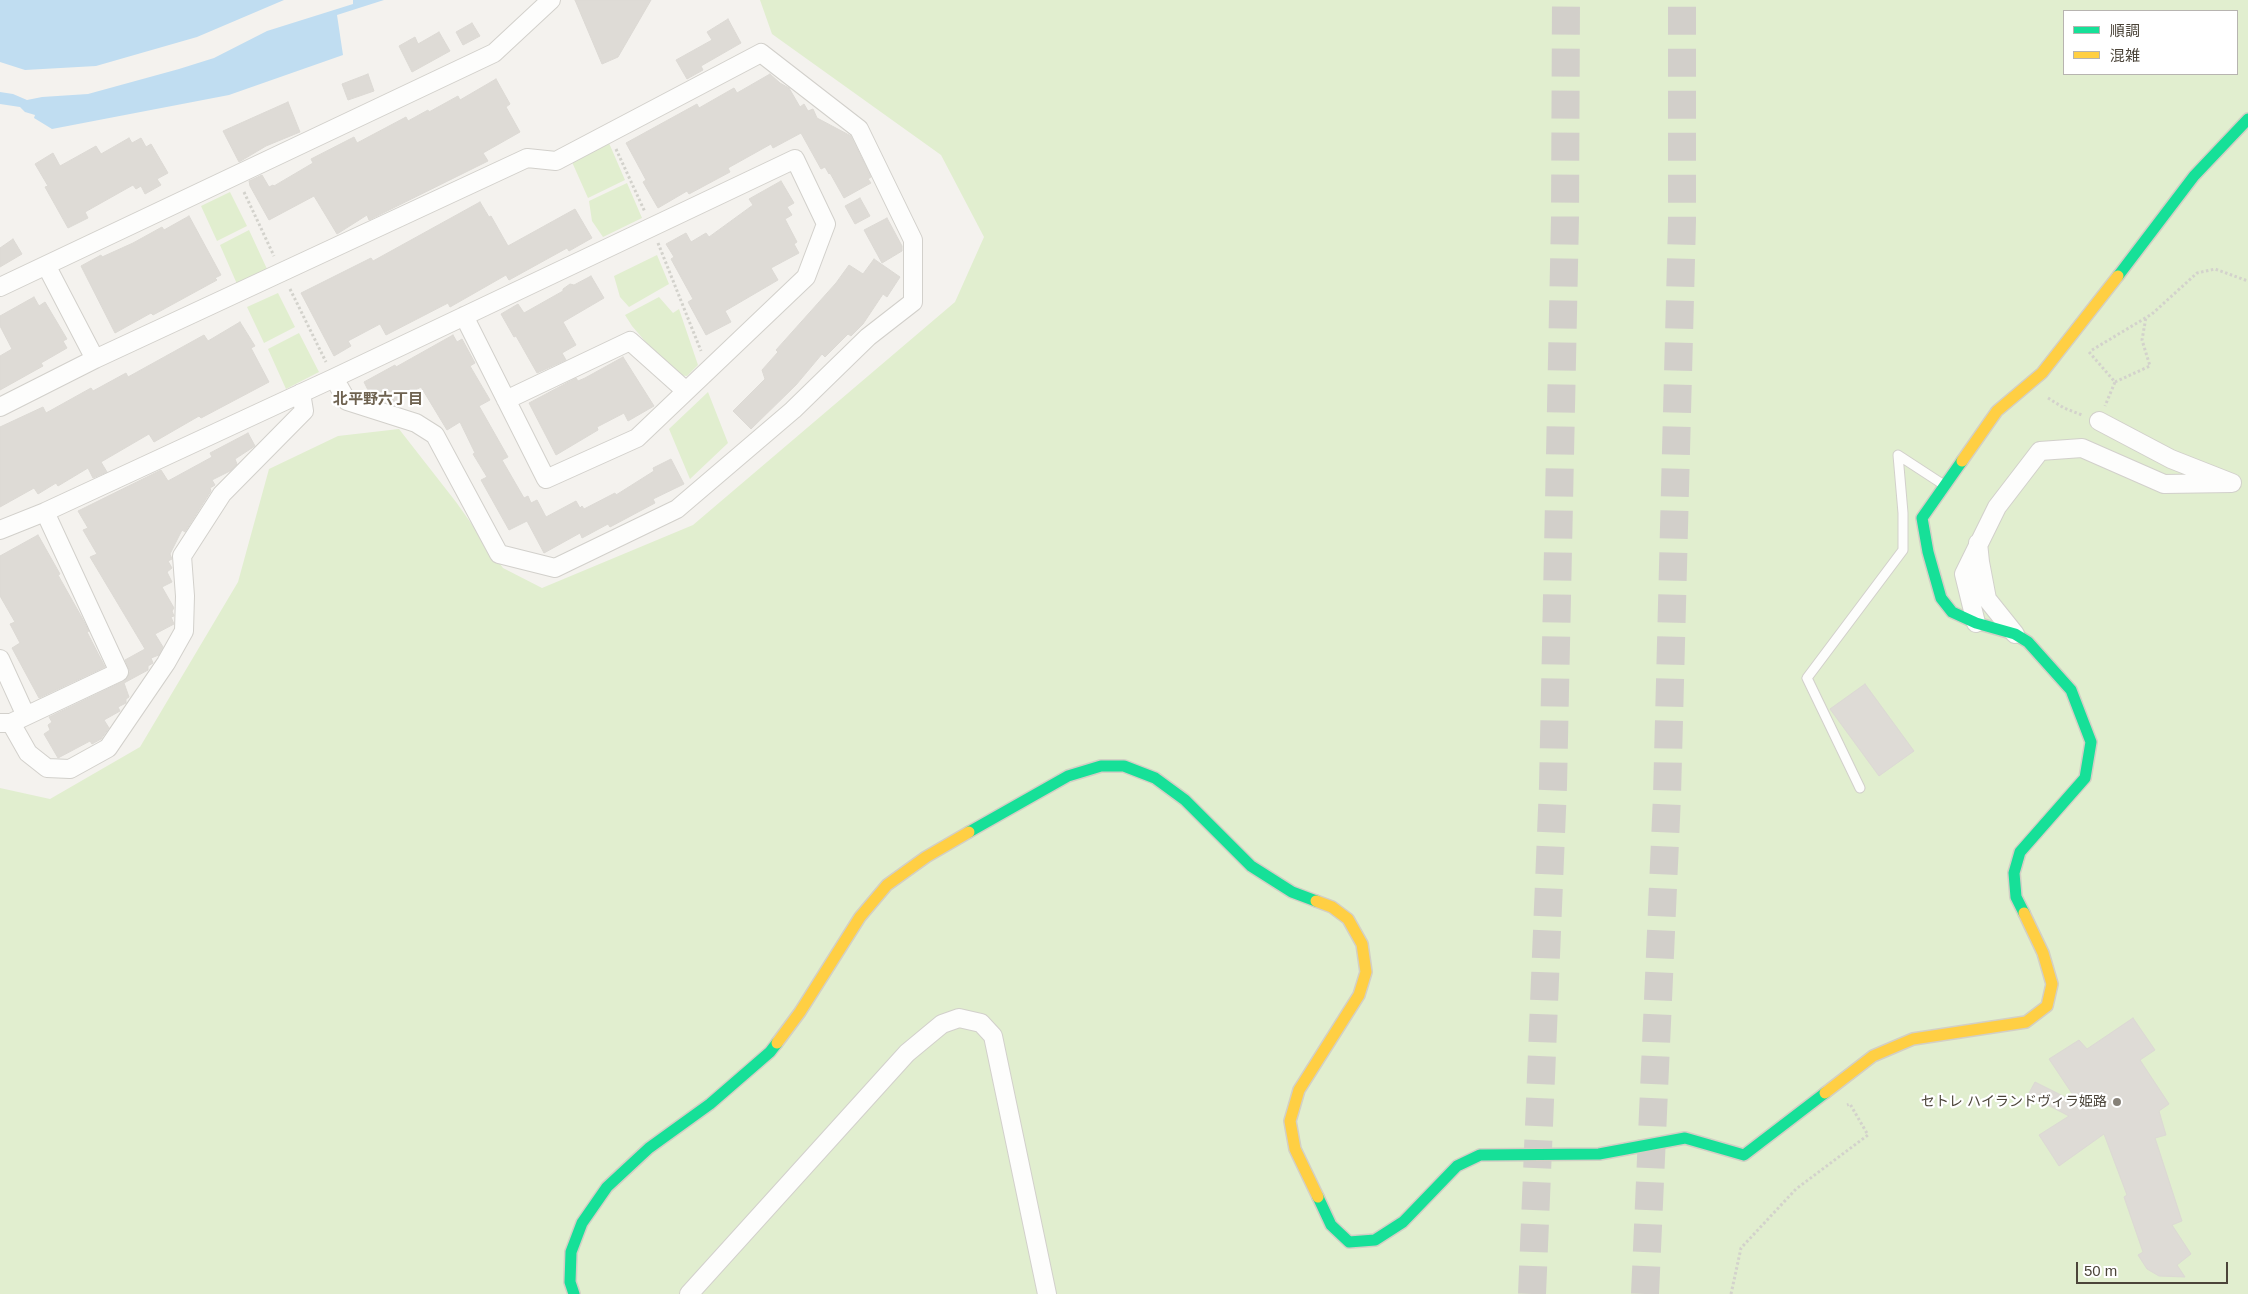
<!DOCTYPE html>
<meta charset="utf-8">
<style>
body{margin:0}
#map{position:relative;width:2248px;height:1294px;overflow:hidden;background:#f4f2ee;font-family:Arial,"Noto Sans JP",sans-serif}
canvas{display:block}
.legend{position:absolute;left:2063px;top:10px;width:175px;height:65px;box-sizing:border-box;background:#fff;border:1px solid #b7b4b0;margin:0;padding:6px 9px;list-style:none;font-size:15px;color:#4b4439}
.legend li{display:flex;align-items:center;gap:10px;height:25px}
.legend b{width:25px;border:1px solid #b7b4b0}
.scale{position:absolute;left:2076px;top:1262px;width:152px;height:22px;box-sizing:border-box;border:2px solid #4b4439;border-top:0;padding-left:6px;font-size:15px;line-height:18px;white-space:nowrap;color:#4b4439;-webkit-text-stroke:4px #fff;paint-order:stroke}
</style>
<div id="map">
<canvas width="2248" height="1294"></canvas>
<ul class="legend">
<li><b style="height:6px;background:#16e098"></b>順調</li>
<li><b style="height:6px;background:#ffcf43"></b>混雑</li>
</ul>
<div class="scale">50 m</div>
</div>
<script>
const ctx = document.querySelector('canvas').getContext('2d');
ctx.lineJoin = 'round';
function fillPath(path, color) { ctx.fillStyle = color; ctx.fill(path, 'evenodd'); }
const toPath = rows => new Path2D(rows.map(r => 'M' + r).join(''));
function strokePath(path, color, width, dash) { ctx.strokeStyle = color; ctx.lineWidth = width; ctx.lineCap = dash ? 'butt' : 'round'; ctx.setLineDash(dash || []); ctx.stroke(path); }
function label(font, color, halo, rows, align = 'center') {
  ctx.font = font + ' Arial,"Noto Sans JP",sans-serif'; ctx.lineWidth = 4.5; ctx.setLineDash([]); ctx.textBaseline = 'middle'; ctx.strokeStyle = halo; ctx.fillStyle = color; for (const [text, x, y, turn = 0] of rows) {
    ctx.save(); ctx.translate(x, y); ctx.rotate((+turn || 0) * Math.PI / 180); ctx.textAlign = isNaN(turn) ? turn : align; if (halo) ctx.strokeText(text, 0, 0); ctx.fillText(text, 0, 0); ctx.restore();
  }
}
fillPath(toPath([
 [760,0,2248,0,2248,1294,0,1294,0,788,50,799,140,747,238,582,269,469,338,436,399,429,456,502,503,568,542,588,693,525,955,302,984,237,941,155,772,34],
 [2064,11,2237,11,2237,74,2064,74],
 [609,143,625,180,588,198,572,162],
 [627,183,642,218,603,237,592,221,589,201],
 [230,192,247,226,217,241,201,206],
 [249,230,267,269,237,284,220,245],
 [657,255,669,284,629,307,620,297,614,276],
 [278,293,295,327,264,343,247,307],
 [659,297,673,313,679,309,698,365,687,376,674,375,632,326,625,315],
 [299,333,319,372,286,389,268,349],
 [708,392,728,443,690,479,669,429]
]), '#e1eecf');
fillPath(toPath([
 [0,0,284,0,197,37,96,66,25,70,0,62],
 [353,0,384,0,337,15,343,55,229,95,52,129,34,118,35,115,25,112,20,107,0,104,0,92,13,94,27,100,42,97,88,94,179,69,214,58,267,31,353,4]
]), '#c0ddf1');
const building = toPath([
 [575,0,651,0,618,57,602,64,575,0],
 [728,19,741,43,701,66,703,70,687,79,676,60,712,40,707,32,728,19],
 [472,23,480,36,463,45,456,32,472,23],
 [439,32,450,51,412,72,399,46,415,37,418,44,439,32],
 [368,74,374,91,348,100,342,84,368,74],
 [770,74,780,83,789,88,800,107,804,104,808,111,813,109,817,118,851,136,871,177,868,179,871,183,844,198,830,173,829,174,825,167,821,169,801,133,773,148,771,144,728,168,730,172,689,194,687,191,658,208,643,182,646,180,626,143,697,104,699,108,734,88,737,93,770,74],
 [496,79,510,104,506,107,520,132,483,153,488,161,369,220,367,215,337,234,314,196,269,220,250,186,249,181,262,175,269,187,273,185,274,186,313,163,311,159,354,137,357,143,406,117,408,121,428,110,429,112,458,96,460,100,496,79],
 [288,102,300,132,266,146,239,162,223,131,288,102],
 [129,138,132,143,141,138,146,147,151,144,168,173,157,179,161,185,145,194,141,186,136,189,133,185,85,212,88,218,68,228,45,187,48,186,35,164,53,153,60,166,96,146,101,154,129,138],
 [781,181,794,203,787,207,792,215,785,219,797,242,794,244,799,253,771,268,778,280,725,311,731,322,706,335,688,302,693,299,671,259,674,257,666,244,686,233,691,242,706,233,709,237,753,205,749,199,781,181],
 [860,198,870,216,855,224,845,206,860,198],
 [480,202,489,217,491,216,508,246,575,209,592,238,569,251,567,248,509,280,506,275,450,307,448,303,386,335,380,324,348,341,351,346,334,356,301,293,371,258,373,261,480,202],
 [189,216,221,275,215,278,217,280,153,315,151,313,115,333,81,266,101,255,102,257,133,243,162,227,164,230,189,216],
 [887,218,902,246,902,251,882,263,864,230,887,218],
 [13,239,22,254,0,267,0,248,13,239],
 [874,259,900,277,887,297,883,294,863,324,851,336,848,334,825,357,822,354,796,385,751,429,733,411,765,379,762,370,778,352,776,350,836,283,849,265,863,274,874,259],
 [591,276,604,298,563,322,576,345,562,353,566,360,537,373,516,336,514,337,501,314,518,304,524,313,563,291,563,289,570,284,574,285,591,276],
 [34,297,39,306,45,302,67,339,63,341,67,348,41,363,43,366,0,390,0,356,12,349,0,326,0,316,34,297],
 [240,322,255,346,251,348,269,382,201,418,199,416,154,442,149,434,101,462,107,472,93,478,88,468,58,486,56,483,38,494,34,488,0,507,0,427,43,407,46,413,91,388,93,391,126,373,128,377,204,335,208,341,240,322],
 [453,335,457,342,462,339,475,363,470,366,490,400,479,406,508,457,502,460,524,498,528,496,531,503,537,500,546,517,576,501,580,508,582,506,584,509,615,493,616,495,654,471,653,468,671,459,684,484,653,499,655,503,610,527,608,524,582,538,580,533,544,553,527,521,509,530,481,480,487,477,473,454,475,453,460,422,447,430,421,387,390,404,382,392,372,398,364,382,395,365,396,367,453,335],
 [623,357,654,406,628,421,624,413,597,427,598,430,556,455,529,403,576,378,578,381,585,378,623,357],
 [248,433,255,446,235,459,237,464,230,471,212,480,215,485,210,488,211,491,185,532,182,530,170,554,172,559,168,561,172,568,167,572,172,582,162,587,174,608,172,611,174,616,171,617,174,624,155,634,163,647,159,655,151,658,153,663,148,666,148,670,124,683,129,697,126,699,126,703,118,707,120,711,104,720,109,728,101,739,92,744,90,741,58,758,44,734,50,730,48,725,52,722,49,717,124,681,130,672,125,660,145,649,90,557,97,554,83,530,88,528,78,511,161,470,168,481,212,457,210,453,248,433],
 [38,535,60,574,58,575,81,616,89,631,87,632,105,667,39,698,12,648,20,643,10,624,15,622,0,596,0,556,38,535],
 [1865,684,1914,751,1879,776,1830,709,1865,684],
 [2133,1018,2155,1050,2140,1060,2169,1104,2159,1111,2166,1135,2155,1138,2182,1221,2172,1225,2191,1254,2177,1265,2185,1277,2159,1276,2147,1269,2138,1255,2143,1252,2124,1197,2127,1195,2104,1134,2059,1166,2039,1135,2069,1116,2028,1095,2035,1082,2079,1104,2049,1059,2079,1040,2087,1049,2133,1018]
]);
fillPath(building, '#dedbd6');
strokePath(building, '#dcd9d4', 1);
strokePath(toPath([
 [1532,1294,1553,786,1565,218,1566,0],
 [1645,1294,1667,796,1682,221,1682,0]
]), '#d2cfca', 28, [28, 14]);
const lane = toPath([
 [1860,788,1807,678,1903,550,1903,513,1898,455,1944,485]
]);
const street = toPath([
 [47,267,95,359],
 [0,287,494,53,551,0],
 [506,400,630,341,686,391],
 [0,407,95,359,527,158,556,161,761,53,859,129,913,240,913,302,868,337,793,410,677,509,555,568,499,554,435,435,416,423,347,401,334,378],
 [0,530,45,512,334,378,795,159,826,224,806,277,637,438,546,479,464,316],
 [1978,543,1980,562,1987,599,2015,634],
 [1976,623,1964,574,1997,507,2040,451,2082,448,2164,484,2232,483,2171,459,2099,421],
 [0,659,26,716],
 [0,723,11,723,119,672,45,512],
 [11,723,28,753,47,768,70,769,108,748,166,663,184,631,185,596,182,556,222,494,304,411,301,393],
 [689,1294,907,1053,942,1024,959,1018,981,1023,993,1036,1047,1294]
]);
const fast = toPath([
 [2118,276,2194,176,2248,119],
 [1962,461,1922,518,1928,552,1941,598,1952,612,1976,623,2015,634,2028,642,2071,690,2091,742,2085,778,2020,852,2014,873,2016,897,2024,913],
 [969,832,1068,776,1101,766,1124,766,1155,778,1185,800,1251,866,1292,892,1316,901],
 [1318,1197,1331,1225,1349,1242,1375,1240,1403,1222,1457,1166,1480,1155,1599,1154,1685,1138,1744,1155,1825,1093],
 [574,1294,570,1282,571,1252,582,1223,607,1187,649,1148,710,1104,770,1052,777,1043]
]);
const slow = toPath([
 [1962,461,1997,411,2042,373,2118,276],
 [1316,901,1332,907,1348,919,1362,944,1366,972,1359,995,1299,1090,1290,1121,1295,1149,1318,1197],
 [777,1043,800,1012,860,917,887,885,926,857,969,832],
 [1825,1093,1873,1056,1913,1039,2026,1022,2047,1006,2052,984,2043,953,2024,913]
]);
strokePath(lane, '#d2d0cb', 11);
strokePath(street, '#d2d0cb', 20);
strokePath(fast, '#d3cfc5', 14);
strokePath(slow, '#d3cfc5', 14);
strokePath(toPath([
 [616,149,645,212],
 [244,192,274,256],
 [658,243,701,351],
 [290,289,326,362],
 [2092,350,2152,314,2197,273,2215,269,2248,281],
 [2089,352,2115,382,2105,406],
 [2115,382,2150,366,2142,340,2146,317],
 [2048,398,2064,408,2082,415],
 [1731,1294,1741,1248,1796,1189,1868,1135,1850,1104,1847,1105]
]), '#d3d2cc', 3, [2.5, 2.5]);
strokePath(lane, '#fdfdfc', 9);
strokePath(street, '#fdfdfc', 18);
strokePath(fast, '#16e098', 11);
strokePath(slow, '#ffcf43', 11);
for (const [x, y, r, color] of [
 [2117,1102,5,"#868178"]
]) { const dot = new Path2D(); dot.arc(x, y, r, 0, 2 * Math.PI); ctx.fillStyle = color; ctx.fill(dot); strokePath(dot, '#fff', 2); }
label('14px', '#4b4439', '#fff', [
 ["セトレ ハイランドヴィラ姫路",2107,1102]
], 'right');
label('bold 15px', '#6e6250', '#fff', [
 ["北平野六丁目",378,400]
]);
</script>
